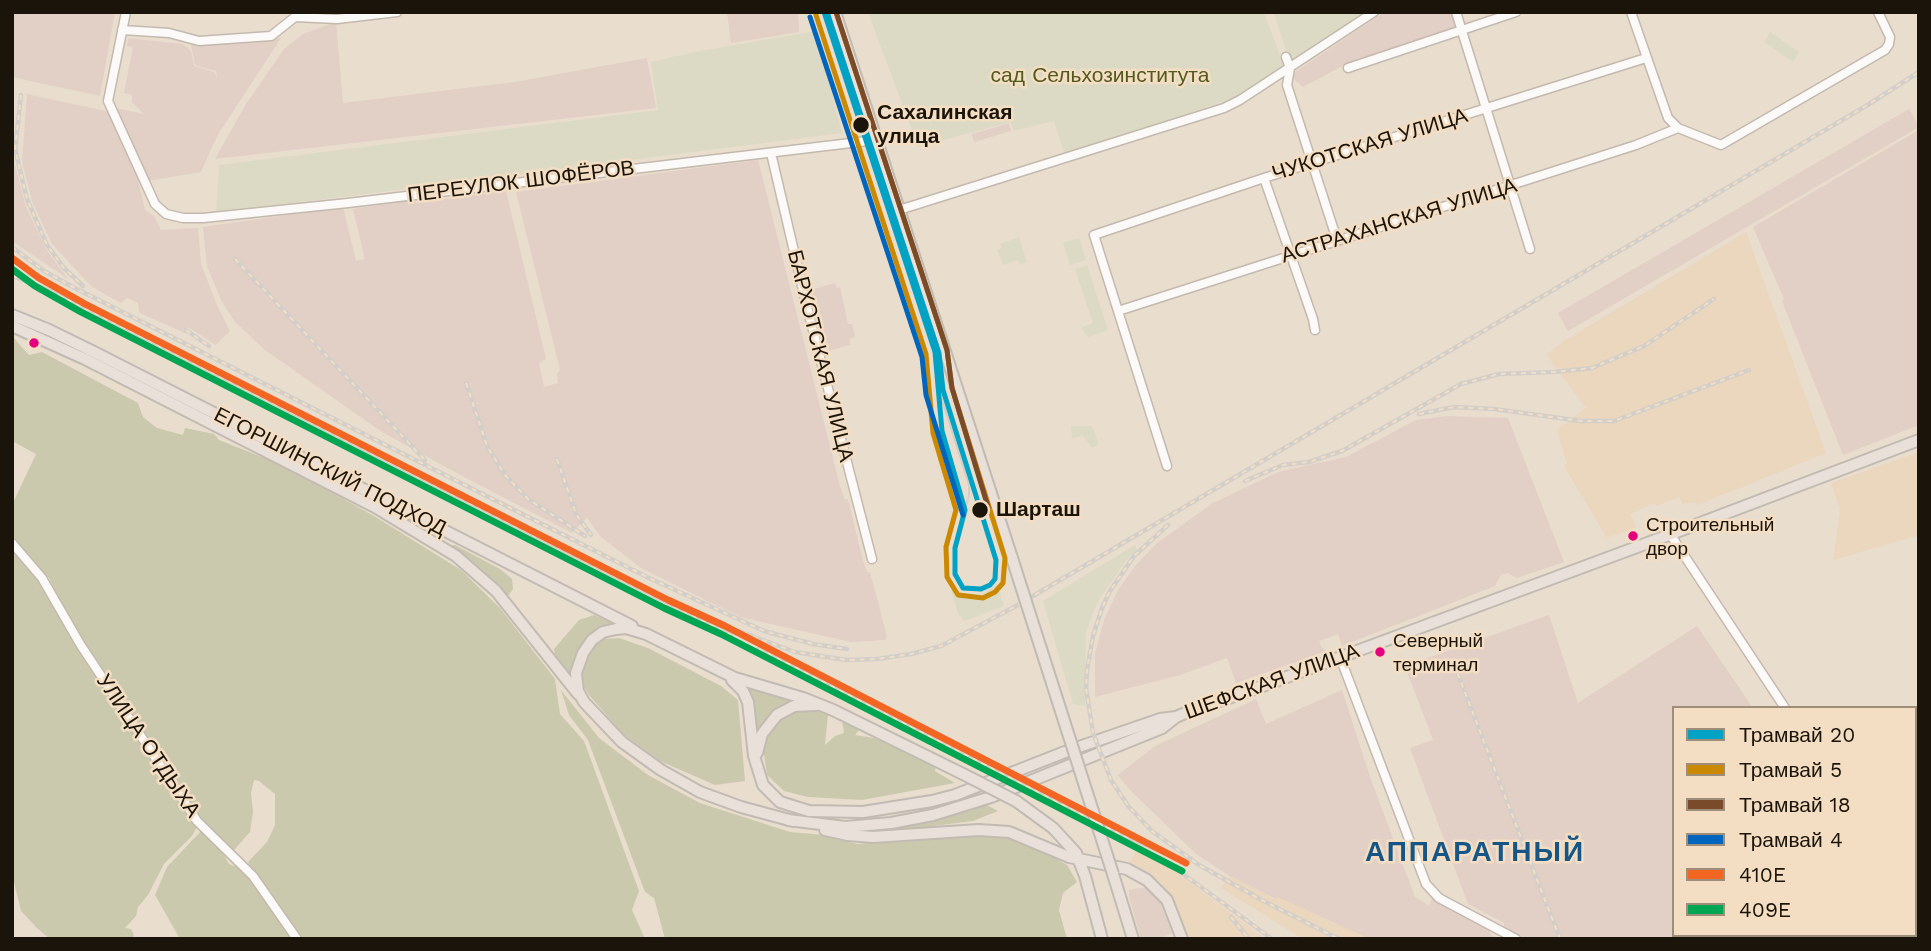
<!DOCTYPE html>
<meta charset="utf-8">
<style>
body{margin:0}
#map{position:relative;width:1931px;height:951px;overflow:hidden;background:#e9ddce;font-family:"Work Sans",sans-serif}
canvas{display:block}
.frame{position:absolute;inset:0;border:14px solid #1b140a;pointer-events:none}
.legend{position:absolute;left:1672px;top:706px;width:245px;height:231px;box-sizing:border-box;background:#f4dec3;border:2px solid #9d8d79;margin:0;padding:9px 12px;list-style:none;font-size:21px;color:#1b140a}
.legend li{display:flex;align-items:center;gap:14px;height:35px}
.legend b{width:35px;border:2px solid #9d8d79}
</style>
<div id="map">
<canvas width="1931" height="951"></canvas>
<div class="frame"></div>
<ul class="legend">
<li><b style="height:9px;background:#01a2c4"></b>Трамвай 20</li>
<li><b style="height:9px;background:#cb8902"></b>Трамвай 5</li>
<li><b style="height:9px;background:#7a4b2a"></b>Трамвай 18</li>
<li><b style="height:9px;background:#0065bd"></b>Трамвай 4</li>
<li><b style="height:9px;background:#f26522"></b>410E</li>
<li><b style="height:9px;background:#00a651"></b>409E</li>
</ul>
</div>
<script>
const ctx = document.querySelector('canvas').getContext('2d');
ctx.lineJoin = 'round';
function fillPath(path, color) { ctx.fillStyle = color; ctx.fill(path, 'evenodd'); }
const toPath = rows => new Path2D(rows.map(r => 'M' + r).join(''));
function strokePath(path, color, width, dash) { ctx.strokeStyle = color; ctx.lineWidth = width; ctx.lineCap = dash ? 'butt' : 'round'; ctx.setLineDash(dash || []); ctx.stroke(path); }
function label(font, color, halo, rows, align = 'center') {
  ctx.font = font + ' "Work Sans",sans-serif'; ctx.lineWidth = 5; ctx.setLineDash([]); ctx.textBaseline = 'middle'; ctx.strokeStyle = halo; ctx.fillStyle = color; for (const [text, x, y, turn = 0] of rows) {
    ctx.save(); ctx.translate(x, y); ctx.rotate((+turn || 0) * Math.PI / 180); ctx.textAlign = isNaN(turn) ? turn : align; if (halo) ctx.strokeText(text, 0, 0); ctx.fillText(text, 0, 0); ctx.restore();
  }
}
fillPath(toPath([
 [1746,232,1826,453,1697,505,1695,502,1682,504,1679,497,1657,506,1655,503,1630,514,1637,527,1607,538,1564,466,1567,464,1557,430,1586,408,1546,355,1564,341],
 [1919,452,1919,535,1833,560,1840,509,1831,483],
 [1138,849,1176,872,1265,939,1189,939,1172,899,1162,883,1130,862],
 [1230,876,1275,899,1277,896,1370,939,1303,939,1221,888]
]), '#ebd6be');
fillPath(toPath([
 [12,12,115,12,100,96,12,77],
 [727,12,798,12,799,32,731,43],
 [1384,12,1453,12,1458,28,1346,64,1303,87,1295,80,1291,75],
 [336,22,343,103,515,82,647,58,656,108,215,159,246,104,284,49,303,34],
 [128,38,183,44,191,51,194,66,214,72,217,78,216,71,195,65,191,45,281,38,217,136,201,172,147,181,115,108,144,114,132,102,132,95,124,93,133,47,127,46],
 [27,94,110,112,135,167,145,210,154,216,161,230,198,228,201,264,216,303,230,331,216,345,188,327,185,333,142,314,139,312,138,303,127,298,121,303,92,287,52,244,32,201,22,162],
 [1909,109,1919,127,1568,331,1558,313],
 [1009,123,1011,131,974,142,972,134],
 [1919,130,1919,425,1843,455,1782,301,1784,299,1753,227],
 [12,154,26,207,46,249,68,279,12,241],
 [758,160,840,486,845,500,848,499,862,557,867,572,870,572,887,637,885,640,851,642,740,617,641,568,601,537,587,518,572,533,464,477,382,432,265,350,235,322,221,300,207,266,203,227,343,207,356,261,365,259,353,209,414,199,415,203,506,191,546,359,539,363,544,387,558,383,557,374,560,370,516,192],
 [835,283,837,288,840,287,848,324,852,324,855,337,849,339,850,345,824,352,808,291],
 [1447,416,1508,418,1564,562,1517,578,1508,573,1501,575,1495,586,1342,646,1338,634,1319,641,1322,648,1327,651,1236,683,1227,658,1180,675,1095,697,1095,654,1104,620,1118,590,1136,565,1157,543,1213,503,1278,472,1346,457,1416,420],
 [1549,615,1578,703,1697,626,1753,708,1674,708,1674,935,1908,935,1910,939,1526,939,1504,927,1504,923,1468,904,1410,748,1433,740,1405,666],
 [1342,690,1370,777,1415,897,1429,906,1432,898,1487,929,1495,939,1370,939,1278,897,1276,899,1230,876,1196,854,1130,790,1118,775,1155,746,1256,699,1266,724],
 [1919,720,1919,859,1915,854,1915,721],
 [1148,887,1158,898,1172,933,1159,939,1141,939,1129,897,1129,890]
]), '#e2cfc5');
fillPath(toPath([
 [868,12,1264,12,1284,67,1239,96,1065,156,1054,121,1014,131,1010,122,918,147],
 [1273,12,1368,12,1291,63],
 [816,31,842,133,216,213,219,165,658,110,651,62,700,51],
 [1770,32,1799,52,1793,62,1764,42],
 [1019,237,1027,262,1020,265,1018,260,1003,265,997,250,1002,248,1000,244],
 [1079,238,1086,260,1070,265,1063,243],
 [1087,265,1108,330,1088,337,1081,328,1093,323,1075,269],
 [1071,426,1092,426,1099,444,1092,448,1083,436,1072,438],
 [1135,545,1137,550,1126,561,1098,601,1086,632,1085,706,1073,704,1043,601],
 [997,584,1004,606,964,621,958,613,951,591,980,595]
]), '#dcdac4');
fillPath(toPath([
 [12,336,29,355,42,352,138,403,143,417,157,428,183,435,185,428,214,434,219,440,282,465,374,516,461,570,500,608,555,679,560,714,584,741,639,891,632,910,645,939,302,939,265,890,248,862,267,842,275,825,275,794,259,781,254,780,251,793,253,812,250,832,234,850,203,824,122,704,66,613,49,578,12,540,12,505,36,454,12,441],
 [455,545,500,569,512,579,513,589,508,596,506,597,450,546],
 [12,551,39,580,76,646,197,827,192,836,164,864,148,895,138,907,136,916,125,928,131,929,134,935,132,939,50,939,37,928,21,911,12,874],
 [594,615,617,625,598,631,572,679,555,655,554,649,579,620],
 [619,638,648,648,721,686,738,700,745,781,715,785,660,761,622,733,589,695,582,683,582,667,590,648,604,639],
 [735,678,803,698,788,708,758,742,749,706],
 [561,690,599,738,648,775,700,803,790,832,825,835,857,844,984,833,1005,837,1047,854,1067,865,1077,882,1063,893,1059,910,1067,939,665,939,654,898,645,892,588,740,569,715],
 [793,710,814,710,828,715,825,745,835,736,844,733,842,720,861,728,855,735,874,738,908,752,936,766,935,771,955,783,862,800,808,797,784,791,767,775,763,748,768,732,779,717],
 [981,802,998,811,973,821,903,830,901,823],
 [201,831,223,853,229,864,247,871,293,939,180,939,155,895,167,867]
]), '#cbc9ad');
const minor = toPath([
 [126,12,108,101,155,204,166,214,183,218,203,218,348,203,876,140],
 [1456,12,1530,249],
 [1631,12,1668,118,1678,128,1721,145,1885,50,1889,44,1890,37,1878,12],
 [122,30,169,33,199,41,271,36,295,17,337,19,397,12],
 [1286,57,1290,68,1287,85,1337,240],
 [1348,68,1516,12],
 [771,153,807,307,872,559],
 [1264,178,1313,319,1315,330],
 [899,210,1224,108,1240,100,1374,12],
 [1118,311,1636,145,1678,128],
 [1167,466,1094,235,1264,178,1646,58],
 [1670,534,1785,708],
 [12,543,42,578,80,644,197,821,253,876,297,939],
 [1340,657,1426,884,1439,898,1516,939],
 [1915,898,1919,903]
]);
const major = toPath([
 [835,12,1012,558],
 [12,315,49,330,94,352,632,626],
 [12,326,85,359,375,507,456,556,496,591,578,694],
 [732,680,743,691,748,702,754,756,763,785,780,802,809,811,863,812,932,801,955,795,1070,750,1160,719,1176,717],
 [757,753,762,734,777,715,794,706,816,705],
 [1016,801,1053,828,1076,853,1085,876,1102,939],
 [788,820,845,827,891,823,933,815,991,797,1162,728,1176,717,1195,709,1252,690,1637,547,1919,440],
 [793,821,741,807,700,792,661,770,622,742,584,702,578,691,576,673,583,653,592,640,603,632,616,629,626,628,646,634,735,678,803,698,833,710,963,774],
 [825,830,848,835,873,837,979,830,1009,832,1069,857,1127,869,1147,880,1167,900,1182,939],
 [1113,874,1133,939]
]);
strokePath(minor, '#c3b9ae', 11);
strokePath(major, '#c1bbb3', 14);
strokePath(minor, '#fcfaf8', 8);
strokePath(major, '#eae0da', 10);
strokePath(toPath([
 [939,390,969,485,969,496,965,510]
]), '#d2cfca', 2);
const rail = toPath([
 [21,95,15,149,27,199,47,245,64,268,83,286],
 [12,247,44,271,71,286,647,577,764,631,813,644,847,649],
 [235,259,425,460],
 [12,276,37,285,101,316,731,635],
 [186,330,209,346],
 [466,383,487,446,505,475,528,499,585,536],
 [1419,414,1454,407,1494,409,1581,421,1614,421,1749,370],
 [557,459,576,514,591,535],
 [1245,481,1283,465,1309,462,1342,451,1461,384,1499,374,1553,372,1592,368,1644,346,1714,299],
 [1168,525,1134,556,1110,591,1102,608,1093,636,1087,670,1086,688,1093,733,1111,780,1129,807,1152,831,1199,865,1260,899],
 [725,626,795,652,846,660,877,659,911,654,941,646,1016,606,1866,106,1919,72],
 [759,649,1112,830,1178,859],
 [1454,664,1560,939],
 [1164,860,1272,939],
 [1252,895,1339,939],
 [1231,917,1249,939]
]);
strokePath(rail, '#d2cfca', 4.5);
strokePath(rail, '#f4dec3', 2, [5]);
const majorBridge = toPath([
 [1012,558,1113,874],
 [963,774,1016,801]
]);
strokePath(majorBridge, '#c1bbb3', 14, []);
strokePath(majorBridge, '#eae0da', 10);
strokePath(toPath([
 [12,258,39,278,85,304,668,600,725,626,1186,863]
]), '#f26522', 7);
strokePath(toPath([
 [12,269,35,286,81,312,664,608,721,634,1182,871]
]), '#00a651', 7);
strokePath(toPath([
 [824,12,935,352,942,431,965,510,955,548,955,574,963,588,981,589,990,585,995,579,996,560,943,390,939,353,827,12]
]), '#01a2c4', 5);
strokePath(toPath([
 [816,15,926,354,933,433,956,510,946,547,947,577,958,595,983,598,995,592,1003,583,1005,558,952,388,947,350,836,12]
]), '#cb8902', 5);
strokePath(toPath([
 [836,12,947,350,952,388,988,507]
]), '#7a4b2a', 5);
strokePath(toPath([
 [810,17,922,357,926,395,963,515]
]), '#0065bd', 5);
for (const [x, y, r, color] of [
 [861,125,9,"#1b140a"],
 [34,343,6,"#e5007d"],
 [980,510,9,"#1b140a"],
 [1633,536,6,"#e5007d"],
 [1380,652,6,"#e5007d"]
]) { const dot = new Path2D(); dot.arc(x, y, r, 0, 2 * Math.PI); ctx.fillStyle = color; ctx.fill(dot); strokePath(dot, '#f4dec3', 2.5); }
label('19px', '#1b140a', '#f4dec3', [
 ["Строительный",1646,525],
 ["двор",1646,549],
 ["Северный",1393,641],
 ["терминал",1393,665]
], 'left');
label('21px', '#525a1d', '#f4dec3', [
 ["сад Сельхозинститута",1100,76]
]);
label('bold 21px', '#1b140a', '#f4dec3', [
 ["Сахалинская",877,113],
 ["улица",877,137],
 ["Шарташ",996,510]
], 'left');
label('21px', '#1b140a', '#f4dec3', [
 ["ЧУКОТСКАЯ УЛИЦА",1370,145,-17],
 ["ПЕРЕУЛОК ШОФЁРОВ",521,182,-7],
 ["АСТРАХАНСКАЯ УЛИЦА",1399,221,-17],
 ["БАРХОТСКАЯ УЛИЦА",820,356,76],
 ["ЕГОРШИНСКИЙ ПОДХОД",330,472,27],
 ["ШЕФСКАЯ УЛИЦА",1272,682,-20],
 ["УЛИЦА ОТДЫХА",148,746,56]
]);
ctx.letterSpacing = '2px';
label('bold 28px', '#165686', '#f4dec3', [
 ["АППАРАТНЫЙ",1475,853]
]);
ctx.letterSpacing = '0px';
</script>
